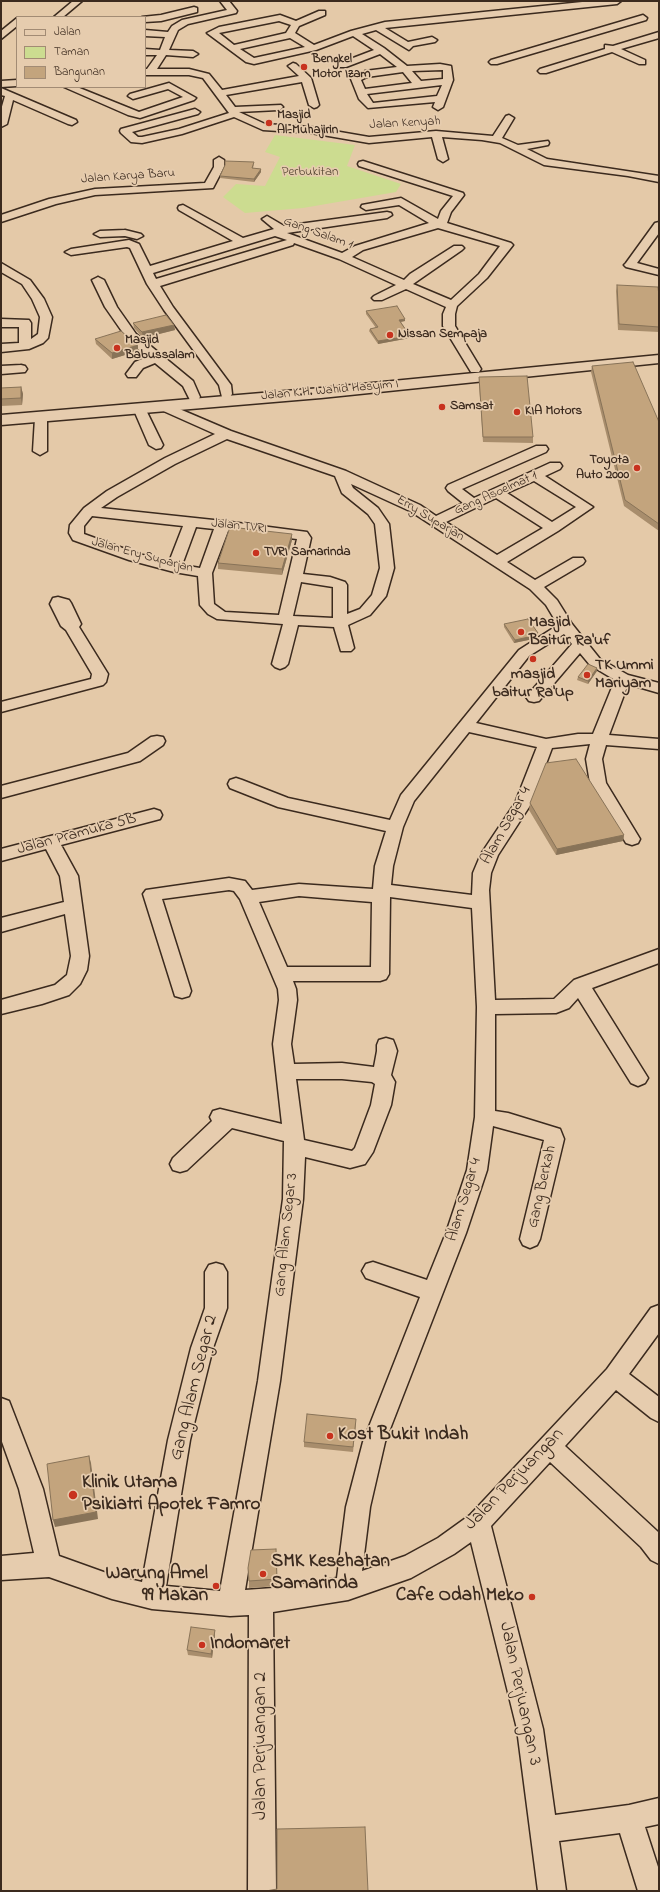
<!DOCTYPE html>
<style>
body{margin:0}
#map{position:relative;width:660px;height:1892px;overflow:hidden;background:#e4c9a8;font-family:"Indie Flower",sans-serif}
canvas{display:block}
.frame{position:absolute;inset:0;border:2px solid #3b2a1e;pointer-events:none}
.legend{position:absolute;left:16px;top:16px;width:130px;height:72px;box-sizing:border-box;background:#e6ccae;border:1px solid #a28b74;margin:0;padding:5px 7px;list-style:none;font-size:12px;color:#3b2a1e}
.legend li{display:flex;align-items:center;gap:8px;height:20px}
.legend b{width:20px;border:1px solid #a28b74}
</style>
<div id="map">
<canvas width="660" height="1892"></canvas>
<div class="frame"></div>
<ul class="legend">
<li><b style="height:5px;background:#e6ccae"></b>Jalan</li>
<li><b style="height:11px;background:#ccdc90"></b>Taman</li>
<li><b style="height:11px;background:#c3a47d"></b>Bangunan</li>
</ul>
</div>
<script>
const ctx = document.querySelector('canvas').getContext('2d');
ctx.lineJoin = 'round';
function fillPath(path, color) { ctx.fillStyle = color; ctx.fill(path, 'evenodd'); }
const toPath = rows => new Path2D(rows.map(r => 'M' + r).join(''));
function strokePath(path, color, width, dash) { ctx.strokeStyle = color; ctx.lineWidth = width; ctx.lineCap = dash ? 'butt' : 'round'; ctx.setLineDash(dash || []); ctx.stroke(path); }
function label(font, color, halo, rows, align = 'center') {
  ctx.font = font + ' "Indie Flower",sans-serif'; ctx.lineWidth = 3.5; ctx.setLineDash([]); ctx.textBaseline = 'middle'; ctx.strokeStyle = halo; ctx.fillStyle = color; for (const [text, x, y, turn = 0] of rows) {
    ctx.save(); ctx.translate(x, y); ctx.rotate((+turn || 0) * Math.PI / 180); ctx.textAlign = isNaN(turn) ? turn : align; if (halo) ctx.strokeText(text, 0, 0); ctx.fillText(text, 0, 0); ctx.restore();
  }
}
fillPath(toPath([
 [275,135,355,145,347,166,401,184,396,192,303,208,245,213,223,197,236,184,265,186,280,157,265,152]
]), '#ccdc90');
const minor = toPath([
 [73,1,82,1,63,17,54,17,73,1],
 [220,1,229,1,237,11,236,13,188,24,178,30,169,50,193,51,198,54,193,57,166,55,157,69,189,69,209,74,222,90,299,76,288,66,293,63,296,64,311,78,319,105,317,107,314,108,309,105,302,82,226,95,235,107,281,105,283,107,281,109,278,110,239,112,265,124,311,127,369,137,436,131,493,136,506,116,509,115,514,118,502,138,518,145,548,141,549,143,548,145,527,149,547,159,659,176,659,182,628,176,544,165,500,143,482,140,442,137,448,159,443,162,438,159,432,137,369,143,311,133,263,130,234,117,182,134,142,143,131,142,121,133,120,131,121,129,195,109,200,112,198,114,132,132,138,137,142,137,179,129,229,113,203,78,189,75,145,75,145,69,147,69,157,55,145,55,145,49,160,50,165,37,145,36,145,30,168,32,172,26,182,20,227,10,220,1],
 [592,1,621,1,617,4,385,28,408,42,432,37,437,40,435,42,413,46,409,50,376,30,362,34,384,48,407,66,440,64,451,66,453,80,443,107,438,110,433,107,435,102,368,108,359,99,351,79,353,77,365,71,397,67,380,54,346,67,340,67,340,63,374,50,353,36,316,50,254,64,246,62,207,33,219,27,280,15,296,21,319,11,325,11,325,15,299,26,295,33,314,45,351,31,385,22,592,1],
 [279,21,291,25,286,33,234,45,219,33,279,21],
 [290,38,305,47,254,58,240,49,290,38],
 [443,70,443,79,421,81,412,71,443,70],
 [403,72,412,83,365,89,361,80,367,77,403,72],
 [442,85,437,96,373,103,367,94,442,85],
 [194,7,197,8,197,12,161,21,145,22,145,17,142,17,161,15,194,7],
 [643,15,647,18,646,20,497,64,491,64,489,62,491,60,643,15],
 [17,18,17,26,1,39,1,31,17,18],
 [659,32,659,38,621,49,645,60,645,64,639,64,612,52,546,73,540,73,538,71,540,69,605,49,605,45,613,46,659,32],
 [17,80,17,86,1,87,1,81,17,80],
 [169,83,196,98,194,100,140,118,128,115,64,87,77,87,139,112,183,97,168,89,133,99,128,96,130,94,169,83],
 [1,88,76,120,77,122,72,125,68,124,13,100,7,124,1,127,1,110,5,96,1,95,1,88],
 [219,157,224,160,224,167,213,188,95,195,56,204,1,222,1,215,49,199,95,189,205,183,214,167,214,160,219,157],
 [363,161,463,193,464,195,451,212,447,223,511,243,513,245,487,278,457,306,455,314,455,326,481,369,479,372,471,372,443,326,443,314,446,307,406,289,382,300,374,300,372,298,374,296,396,285,339,259,294,243,293,245,160,286,173,307,231,385,232,394,230,397,222,397,219,385,164,310,147,284,130,248,127,247,71,255,65,252,71,249,129,240,139,244,150,266,233,241,179,210,178,208,179,206,183,205,243,238,274,229,262,219,267,216,284,226,387,212,391,213,392,215,387,218,287,233,342,253,355,246,429,223,399,205,366,210,361,207,362,205,401,198,438,219,441,211,453,196,359,166,358,164,359,162,363,161],
 [438,228,500,246,479,274,451,300,413,284,462,250,464,248,462,246,454,246,410,274,404,280,352,257,363,250,438,228],
 [275,236,287,240,156,279,153,273,275,236],
 [659,222,659,233,637,263,659,269,659,275,626,267,624,265,626,263,655,223,659,222],
 [125,230,141,234,143,236,137,239,125,236,100,237,94,234,100,231,125,230],
 [1,263,30,280,44,299,52,317,48,338,43,343,29,349,1,352,1,344,19,343,19,327,1,327,1,319,29,320,31,323,31,339,38,334,40,317,32,299,22,284,1,272,1,263],
 [98,277,104,280,117,307,136,334,193,381,200,397,198,400,190,400,183,386,155,363,143,368,136,377,128,377,126,374,135,362,147,357,128,340,105,307,92,280,98,277],
 [21,365,25,366,27,369,25,372,1,374,1,366,21,365],
 [163,402,231,431,346,471,420,505,436,516,463,503,448,491,446,488,448,485,536,446,546,446,548,449,546,452,462,489,474,498,550,463,560,463,562,466,560,469,545,476,593,507,558,531,507,562,535,580,573,558,583,558,585,561,583,564,544,587,557,600,572,624,600,659,628,675,659,683,659,693,628,684,609,735,659,739,659,749,606,745,602,759,606,783,640,839,638,843,632,845,626,843,590,783,586,759,590,744,552,748,531,804,498,855,491,873,489,890,495,1000,554,999,574,980,659,949,659,963,592,988,648,1078,645,1083,638,1086,631,1083,578,998,569,1008,556,1013,495,1014,495,1111,508,1113,560,1129,564,1139,540,1239,537,1245,530,1248,523,1245,520,1239,544,1140,493,1126,487,1170,466,1233,385,1442,370,1507,362,1571,405,1556,438,1538,470,1515,607,1369,651,1308,659,1305,659,1333,629,1374,659,1397,659,1422,651,1418,616,1390,565,1446,657,1531,659,1533,659,1564,651,1560,641,1547,550,1462,491,1526,543,1729,555,1815,629,1805,659,1798,659,1824,645,1827,659,1870,659,1891,638,1891,620,1833,559,1841,566,1891,538,1891,517,1729,471,1542,454,1554,411,1578,348,1600,273,1612,276,1891,248,1891,249,1615,230,1616,152,1609,112,1599,49,1577,1,1580,1,1556,34,1553,19,1489,1,1439,1,1398,9,1401,43,1489,59,1556,112,1575,142,1582,168,1440,191,1348,205,1308,205,1272,209,1265,216,1263,223,1265,227,1272,227,1308,213,1348,190,1440,166,1586,220,1591,258,1381,283,1199,284,1141,232,1128,187,1170,180,1172,173,1170,170,1164,173,1158,212,1121,210,1117,213,1111,220,1109,282,1124,273,1044,279,1000,278,989,240,899,234,891,229,890,162,899,191,991,189,996,182,998,175,996,143,894,146,890,229,878,245,881,252,890,299,884,373,889,375,866,386,831,278,807,230,788,228,784,230,780,236,778,242,780,288,798,390,820,401,795,519,650,558,625,546,605,530,589,410,511,351,484,353,488,378,508,389,524,394,568,386,596,370,615,348,625,354,648,351,651,341,651,334,627,298,625,288,664,285,667,280,669,275,667,272,664,283,624,217,619,208,614,200,605,198,576,174,572,129,560,73,540,69,533,70,525,84,508,107,491,165,458,215,434,159,409,157,406,163,402],
 [227,439,335,476,342,493,368,514,375,524,380,568,372,595,360,609,347,614,347,585,345,582,330,577,303,574,311,538,307,532,223,521,101,508,117,497,175,464,227,439],
 [534,481,576,507,552,522,507,493,534,481],
 [496,498,543,528,497,555,446,522,496,498],
 [92,516,183,526,169,562,139,554,84,534,84,526,92,516],
 [196,527,214,529,200,568,182,565,196,527],
 [228,531,297,539,279,615,225,612,214,604,212,573,228,531],
 [301,582,333,587,333,618,293,616,301,582],
 [564,634,572,644,526,697,529,701,534,702,539,701,580,653,590,665,615,680,593,734,578,734,546,739,476,723,529,656,564,634],
 [469,732,537,747,515,803,481,854,473,873,472,895,391,885,393,866,403,827,414,801,469,732],
 [299,896,372,902,371,967,287,967,259,902,299,896],
 [390,897,472,908,477,1007,475,1117,467,1170,446,1233,427,1280,373,1262,366,1264,362,1271,366,1278,420,1297,363,1442,346,1507,337,1578,287,1587,245,1590,280,1381,303,1199,305,1157,350,1168,365,1164,373,1152,391,1105,395,1082,391,1075,397,1051,395,1045,393,1040,386,1038,379,1040,377,1045,377,1051,374,1067,342,1063,294,1064,291,1044,297,1000,296,989,293,981,380,981,386,979,389,974,390,897],
 [296,1079,342,1079,372,1082,375,1084,371,1105,355,1148,352,1151,304,1140,296,1079],
 [139,404,145,408,163,445,161,448,156,449,149,445,133,408,139,404],
 [41,414,47,418,47,451,40,455,33,451,35,418,41,414],
 [58,597,69,600,71,603,81,624,79,627,108,674,106,682,103,685,1,712,1,702,91,679,92,674,66,630,61,626,50,604,53,598,58,597],
 [157,736,163,737,165,741,163,745,140,761,1,798,1,786,128,753,151,737,157,736],
 [154,809,160,811,162,815,160,819,61,845,78,876,89,956,87,970,80,984,69,995,42,1004,1,1014,1,1000,55,985,67,975,71,956,65,914,1,932,1,918,64,902,60,876,46,849,1,861,1,849,154,809]
]);
const major = toPath([
 [659,355,659,363,321,398,1,425,1,415,321,388,659,355]
]);
strokePath(minor, '#3b2a1e', 3);
strokePath(major, '#3b2a1e', 3);
fillPath(minor, '#e6ccae');
fillPath(major, '#e6ccae');
fillPath(toPath([
 [254,164,253,168,261,169,261,172,254,182,220,178,220,176],
 [617,285,659,296,659,332,618,330,616,291],
 [366,311,405,321,401,322,410,336,410,338,378,344,369,331,370,329,376,328,366,314],
 [133,323,174,325,175,330,143,338,134,328],
 [95,339,138,351,112,359,96,344],
 [592,366,659,422,659,531,624,506,591,372],
 [479,377,533,437,533,443,483,442,479,383],
 [21,387,23,394,22,405,1,406,1,388],
 [292,540,282,575,218,569,218,563],
 [504,624,538,636,533,639,514,643,504,627],
 [597,671,588,684,577,680,578,677],
 [530,803,624,835,623,841,556,855,529,810],
 [356,1424,353,1452,304,1447,304,1442],
 [276,1549,277,1586,249,1588,249,1581],
 [215,1630,215,1635,212,1658,188,1655,187,1650]
]), '#a88d6c');
fillPath(toPath([
 [261,169,261,172,254,182,254,179],
 [405,319,405,321,399,322,399,320],
 [174,325,175,330,143,338,142,332],
 [410,336,410,338,378,344,378,341],
 [138,345,138,351,112,359,112,353],
 [21,387,23,394,22,405,21,398],
 [292,534,292,540,282,575,282,569],
 [538,633,538,636,533,639,514,643,515,640],
 [597,668,597,671,588,684,588,681],
 [624,835,623,841,556,855,557,849],
 [89,1456,91,1463,98,1519,55,1527,53,1520],
 [215,1630,215,1635,212,1658,211,1654]
]), '#887358');
const building = toPath([
 [225,161,254,162,252,168,261,169,254,179,220,176,225,165,225,161],
 [617,285,658,287,659,296,659,327,619,324,617,285],
 [397,306,405,319,399,320,410,336,378,341,370,329,378,327,366,311,397,306],
 [166,315,174,325,142,332,133,323,166,315],
 [121,331,138,345,112,353,95,339,121,331],
 [633,362,659,422,659,524,625,500,592,366,633,362],
 [527,376,533,437,483,437,479,377,527,376],
 [21,387,21,398,1,399,1,388,21,387],
 [230,527,292,534,282,569,218,563,230,527],
 [528,619,538,633,533,636,515,640,504,624,528,619],
 [588,664,597,668,588,681,578,677,588,664],
 [576,759,624,835,557,849,530,803,546,763,576,759],
 [307,1414,356,1419,353,1447,304,1442,307,1414],
 [89,1456,96,1512,53,1520,47,1464,89,1456],
 [276,1549,277,1579,249,1581,248,1568,251,1550,276,1549],
 [191,1627,215,1630,211,1654,187,1650,191,1627],
 [365,1827,368,1891,266,1891,277,1889,277,1829,365,1827]
]);
fillPath(building, '#c3a47d');
strokePath(building, '#887358', 1);
for (const [x, y, r, color] of [
 [304,67,4,"#c8321e"],
 [269,123,4,"#c8321e"],
 [390,335,4,"#c8321e"],
 [117,348,4,"#c8321e"],
 [442,407,4,"#c8321e"],
 [517,412,4,"#c8321e"],
 [637,468,4,"#c8321e"],
 [256,553,4,"#c8321e"],
 [521,632,4,"#c8321e"],
 [533,659,4,"#c8321e"],
 [587,675,4,"#c8321e"],
 [330,1436,4,"#c8321e"],
 [73,1495,5,"#c8321e"],
 [263,1574,4,"#c8321e"],
 [216,1586,4,"#c8321e"],
 [532,1597,4,"#c8321e"],
 [202,1645,4,"#c8321e"]
]) { const dot = new Path2D(); dot.arc(x, y, r, 0, 2 * Math.PI); ctx.fillStyle = color; ctx.fill(dot); strokePath(dot, '#e6ccae', 1.5); }
label('bold 13px', '#3b2a1e', '#e6ccae', [
 ["Bengkel",312,60],
 ["Motor Izam",312,75],
 ["Masjid",277,116],
 ["Al-Muhajirin",277,131],
 ["Nissan Sempaja",398,335],
 ["Masjid",125,341],
 ["Babussalam",125,356],
 ["Samsat",450,407],
 ["KIA Motors",525,412],
 ["Toyota",629,461,"right"],
 ["Auto 2000",629,476,"right"],
 ["TVRI Samarinda",264,553]
], 'left');
label('13px', '#3b2a1e', '#e6ccae', [
 ["Jalan Kenyah",405,124,-3],
 ["Jalan Karya Baru",128,177,-4],
 ["Gang Salam 1",318,234,20],
 ["Jalan K.H. Wahid Hasyim I",330,391,-5],
 ["Gang Asoelmat 1",496,494,-24],
 ["Erry Suparjan",430,519,31],
 ["Jalan TVRI",239,527,6],
 ["Jalan Ery Suparjan",142,556,15]
]);
label('13px', '#4a3c29', '#e6ccae', [
 ["Perbukitan",310,173]
]);
label('bold 16px', '#3b2a1e', '#e6ccae', [
 ["Masjid",529,623],
 ["Baitur Ra'uf",529,641],
 ["TK Ummi",595,666],
 ["Mariyam",595,684],
 ["masjid",533,675,"center"],
 ["baitur Ra'Up",533,693,"center"]
], 'left');
label('16px', '#3b2a1e', '#e6ccae', [
 ["Alam Segar 4",507,826,-61],
 ["Jalan Pramuka 5B",77,835,-15],
 ["Gang Berkah",543,1187,-77],
 ["Alam Segar 4",465,1200,-73],
 ["Gang Alam Segar 3",287,1235,-84]
]);
label('19px', '#3b2a1e', '#e6ccae', [
 ["Gang Alam Segar 2",195,1388,-76],
 ["Jalan Perjuangan",515,1480,-46],
 ["Jalan Perjuangan 3",519,1694,78],
 ["Jalan Perjuangan 2",262,1746,-90]
]);
label('bold 19px', '#3b2a1e', '#e6ccae', [
 ["Kost Bukit Indah",338,1436],
 ["Klinik Utama",82,1484],
 ["Psikiatri Apotek Famro",82,1506],
 ["SMK Kesehatan",271,1563],
 ["Samarinda",271,1585],
 ["Warung Amel",208,1575,"right"],
 ["99 Makan",208,1597,"right"],
 ["Cafe Odah Meko",524,1597,"right"],
 ["Indomaret",210,1645]
], 'left');
</script>
